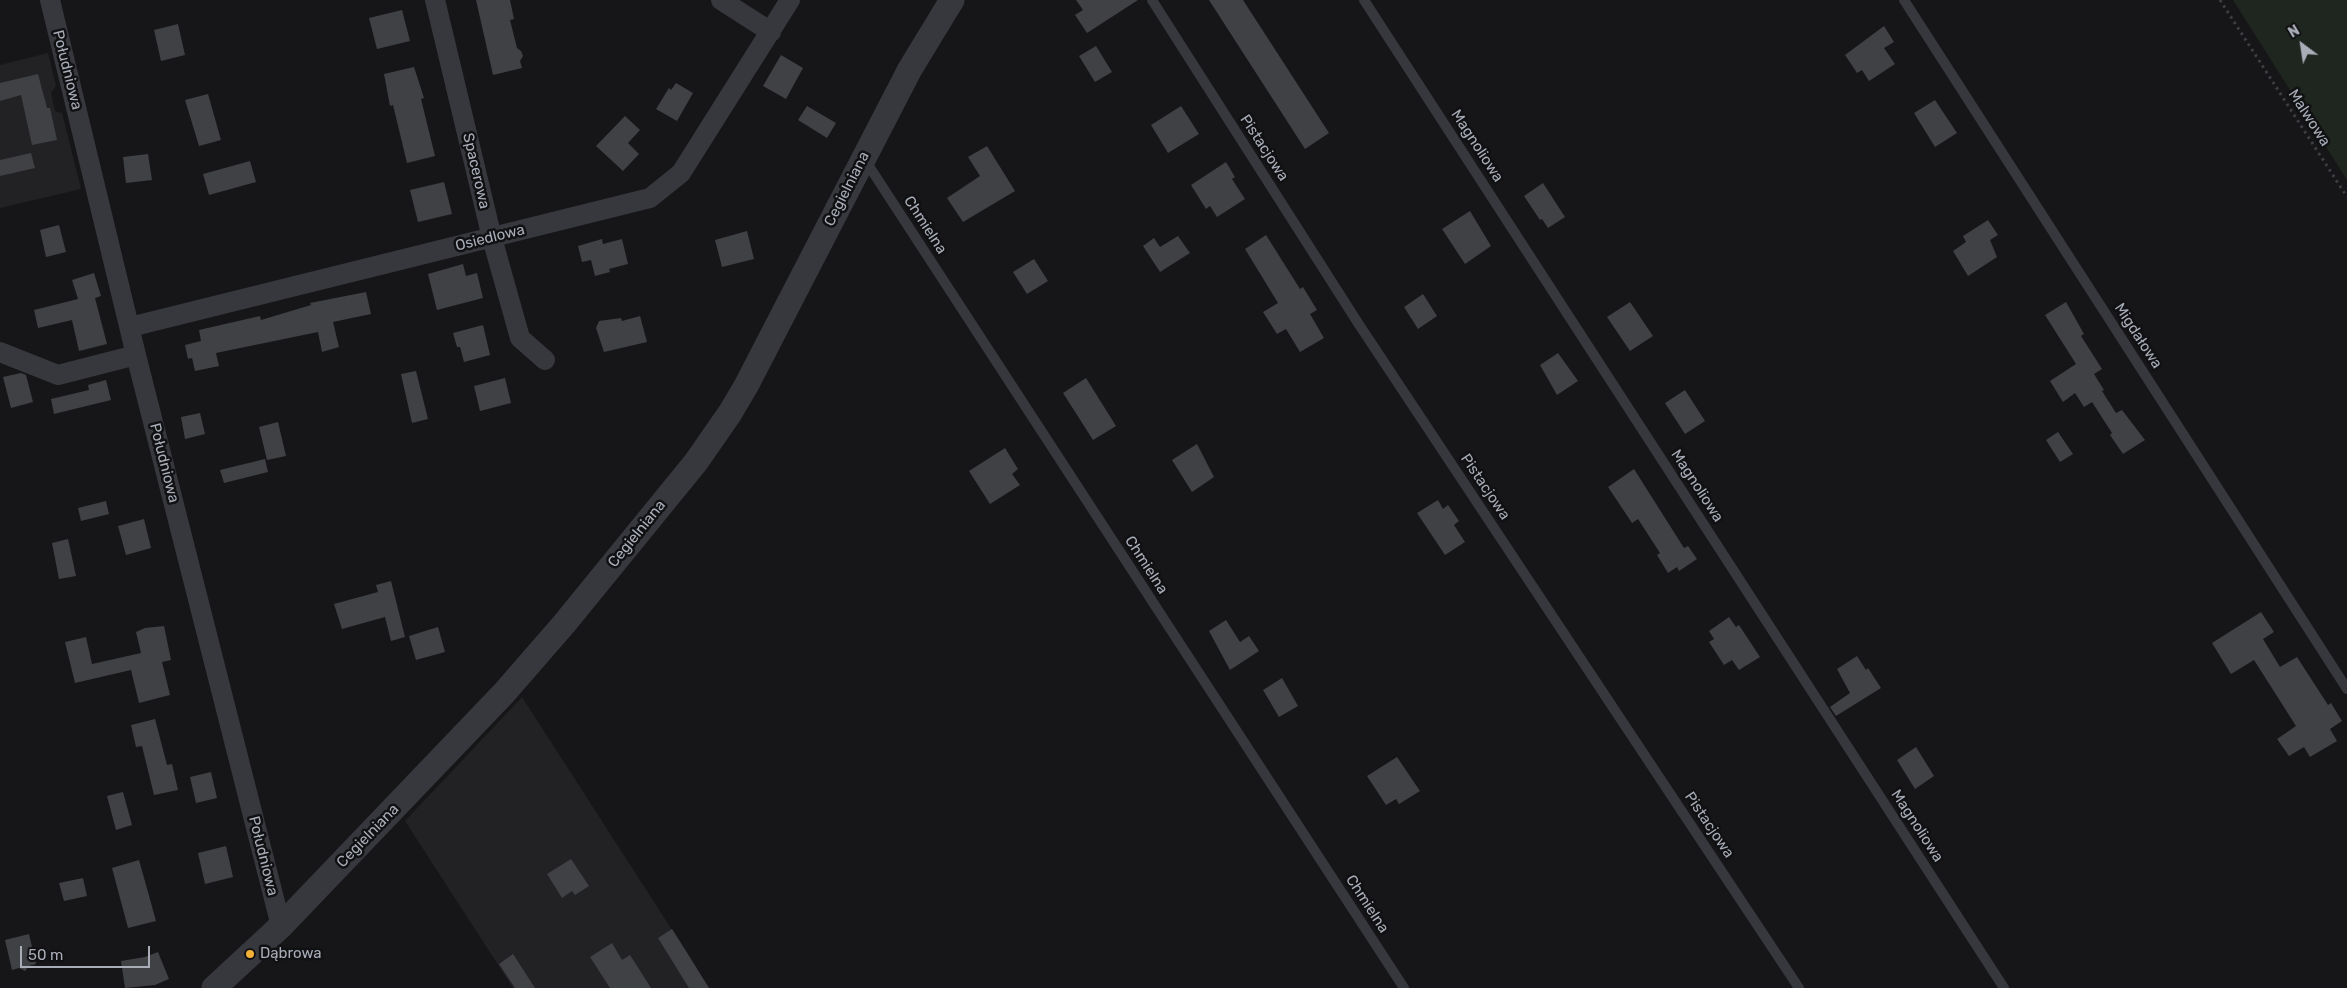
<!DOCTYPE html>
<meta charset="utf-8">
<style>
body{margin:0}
#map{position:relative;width:2347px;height:988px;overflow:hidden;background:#161618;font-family:Rubik,sans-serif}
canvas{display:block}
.north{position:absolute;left:2277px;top:20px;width:50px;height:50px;-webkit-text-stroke:4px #111113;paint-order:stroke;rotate:329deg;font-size:14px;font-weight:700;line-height:20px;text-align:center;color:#a8adb8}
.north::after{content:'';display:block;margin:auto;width:18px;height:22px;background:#a8adb8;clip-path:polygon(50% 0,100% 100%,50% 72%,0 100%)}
.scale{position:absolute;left:20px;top:946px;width:130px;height:22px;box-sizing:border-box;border:2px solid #a8adb8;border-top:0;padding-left:6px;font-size:15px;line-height:18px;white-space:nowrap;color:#a8adb8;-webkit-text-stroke:4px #111113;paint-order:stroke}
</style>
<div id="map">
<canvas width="2347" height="988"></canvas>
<div class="north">N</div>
<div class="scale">50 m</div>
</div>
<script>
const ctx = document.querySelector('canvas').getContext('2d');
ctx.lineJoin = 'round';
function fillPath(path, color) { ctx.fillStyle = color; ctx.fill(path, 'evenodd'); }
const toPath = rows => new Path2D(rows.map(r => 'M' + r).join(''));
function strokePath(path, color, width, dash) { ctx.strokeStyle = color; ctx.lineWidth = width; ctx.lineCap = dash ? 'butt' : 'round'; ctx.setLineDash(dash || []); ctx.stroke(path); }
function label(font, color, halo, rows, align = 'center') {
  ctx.font = font + ' Rubik,sans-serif'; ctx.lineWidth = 5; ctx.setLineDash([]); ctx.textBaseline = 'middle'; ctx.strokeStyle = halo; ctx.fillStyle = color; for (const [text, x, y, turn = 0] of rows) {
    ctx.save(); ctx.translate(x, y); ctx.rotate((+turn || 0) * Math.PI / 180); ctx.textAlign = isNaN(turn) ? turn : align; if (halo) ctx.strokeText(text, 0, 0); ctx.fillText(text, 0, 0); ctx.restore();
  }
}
fillPath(toPath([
 [48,53,56,86,51,93,55,111,62,113,81,189,0,208,0,65],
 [522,697,665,919,709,988,513,988,405,821]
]), '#222225');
fillPath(toPath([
 [2233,0,2347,0,2347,180]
]), '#1e261f');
fillPath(toPath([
 [476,0,510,0,514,19,510,20,517,48,521,51,523,56,520,61,522,68,493,75],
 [1076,0,1138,0,1087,33,1075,15,1083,10],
 [1209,0,1243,0,1329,133,1305,149],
 [402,10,410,41,377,49,369,18],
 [178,24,185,55,161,61,154,30],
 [1884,26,1894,42,1884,48,1895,64,1869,81,1862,70,1857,73,1845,55],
 [1096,46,1112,72,1095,82,1079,56],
 [781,55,803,68,786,99,763,86],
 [414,67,424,98,421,99,435,156,407,163,393,105,390,106,384,74],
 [38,74,47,108,50,108,57,140,32,145,21,95,0,101,0,83],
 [676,83,693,93,677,121,656,109,669,88,671,90],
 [208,94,221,140,199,146,185,100],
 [1935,100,1957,133,1935,147,1914,113],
 [807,106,836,123,827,138,798,120],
 [1181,106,1199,134,1168,153,1151,125],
 [625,116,640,130,628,143,639,154,623,171,596,146],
 [987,146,1015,191,963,222,947,198,980,176,968,157],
 [31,153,35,168,0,176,0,160],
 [148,154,152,180,126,183,123,157],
 [250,161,256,182,209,195,203,174],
 [1226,162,1235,177,1232,179,1245,199,1217,217,1210,206,1206,209,1191,185],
 [444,182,452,214,418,222,410,190],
 [1543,183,1565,217,1548,228,1542,219,1540,220,1524,196],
 [1470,211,1491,246,1465,264,1442,229],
 [1988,220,1998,235,1990,240,1997,257,1968,276,1953,251,1966,242,1963,236],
 [59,225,66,252,46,257,40,230],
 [747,231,754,259,722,267,715,240],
 [1266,235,1300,289,1303,287,1317,310,1310,314,1324,338,1300,352,1286,329,1277,334,1263,312,1278,303,1245,249],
 [1178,236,1190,253,1160,272,1143,246,1154,238,1160,247],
 [602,239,603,244,622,239,628,264,609,269,610,272,595,276,591,260,582,262,578,246],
 [1034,259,1048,281,1027,294,1013,272],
 [463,264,466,276,477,273,483,298,437,310,428,274],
 [94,273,101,296,95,298,107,344,79,351,72,320,38,328,34,310,78,299,72,280],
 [366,292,371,314,333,322,339,347,322,352,318,332,216,353,219,366,195,371,192,358,188,359,185,345,201,341,199,330,260,316,261,320,311,305,310,303],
 [1423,294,1437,316,1418,329,1404,307],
 [1630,302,1653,336,1630,351,1607,317],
 [2066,302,2084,334,2081,336,2102,369,2094,374,2104,390,2102,391,2116,413,2122,410,2145,440,2123,454,2110,435,2112,433,2092,402,2084,407,2075,393,2063,402,2050,381,2076,364,2045,315],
 [640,316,647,342,604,352,596,328,599,321,621,318,622,321],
 [483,325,490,355,464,362,460,347,457,347,453,333],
 [1558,353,1578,381,1557,395,1540,365],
 [416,371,428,419,412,423,401,374],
 [21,373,26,375,33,402,11,408,3,377],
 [505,378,511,403,480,411,474,386],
 [1086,378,1116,426,1093,440,1063,393],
 [106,380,111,400,54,414,51,399,89,390,88,385],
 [1685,390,1705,421,1685,434,1665,403],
 [200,413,205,434,185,439,181,417],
 [278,422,286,456,267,460,259,427],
 [2058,432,2073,454,2060,462,2046,440],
 [1197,444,1214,477,1192,492,1172,460],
 [1005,448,1018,469,1012,474,1020,485,990,504,969,471],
 [265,459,268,472,224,483,220,470],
 [1634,469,1684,548,1688,546,1697,559,1679,571,1677,567,1668,573,1657,555,1660,553,1638,519,1632,523,1608,487],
 [1438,500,1443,509,1448,505,1459,521,1454,525,1465,542,1445,555,1417,513],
 [106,501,109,514,81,521,78,508],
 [144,519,151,548,126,555,118,526],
 [68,539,76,576,59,579,52,543],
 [391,581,405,637,391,641,385,617,342,629,334,604,378,592,376,585],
 [2261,612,2274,632,2263,639,2280,667,2297,657,2328,705,2331,703,2342,721,2330,729,2337,741,2310,757,2304,747,2289,756,2277,739,2296,726,2254,660,2231,674,2212,643],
 [1729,617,1736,627,1739,625,1760,657,1739,670,1732,660,1724,665,1709,642,1714,639,1709,631],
 [1226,620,1240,642,1249,636,1259,651,1230,670,1209,631],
 [164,626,171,660,162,662,170,695,139,703,131,670,75,683,65,642,86,637,92,664,141,653,136,632,145,628],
 [438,627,445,652,416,660,409,636],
 [1857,656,1866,670,1868,668,1881,688,1836,716,1830,707,1850,693,1837,669],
 [1282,678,1298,706,1279,717,1263,690],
 [155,719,167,765,172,764,178,790,154,795,142,746,136,747,131,725],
 [1916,747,1934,776,1915,789,1897,760],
 [1397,757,1420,791,1399,804,1396,799,1386,805,1367,776],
 [211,772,217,798,196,803,190,777],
 [123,792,132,825,116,830,107,796],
 [226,846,233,877,205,884,198,853],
 [571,859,589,886,575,895,572,891,562,898,547,874],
 [139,860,156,921,128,928,112,868],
 [83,878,87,896,64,901,59,883],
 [672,929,686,951,709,988,689,988,658,938],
 [29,934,36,964,29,966,25,971,19,968,12,970,5,940],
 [612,943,622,960,630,955,651,988,610,988,590,957],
 [158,952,169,979,155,985,125,988,121,961,145,957],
 [513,954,535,988,515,988,499,964]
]), '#404145');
strokePath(toPath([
 [2220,0,2347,197]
]), '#3d3f44', 3, [2.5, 4]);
strokePath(toPath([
 [1152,0,1358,323,1799,988],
 [1364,0,2004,988],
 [1904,0,2347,689],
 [865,160,1404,988]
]), '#37383d', 10);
strokePath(toPath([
 [50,0,136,355,281,926],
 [435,0,492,238,520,338,545,360],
 [721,0,771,32],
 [130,327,650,198,681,173,790,0],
 [0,352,58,375,136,355]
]), '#37383d', 20);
strokePath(toPath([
 [214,988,281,926,504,693,564,624,696,462,730,413,746,386,910,69,952,0]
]), '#37383d', 25);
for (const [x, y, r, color] of [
 [250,954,5,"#f2b134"]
]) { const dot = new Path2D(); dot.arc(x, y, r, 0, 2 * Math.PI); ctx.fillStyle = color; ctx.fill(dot); strokePath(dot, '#111113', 2); }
label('15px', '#a8adb8', '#111113', [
 ["Południowa",67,70,76],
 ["Malwowa",2309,118,57],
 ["Magnoliowa",1477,146,57],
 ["Pistacjowa",1264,148,57],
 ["Spacerowa",476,171,77],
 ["Cegielniana",847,189,-63],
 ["Chmielna",925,225,57],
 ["Osiedlowa",490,238,-14],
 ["Migdałowa",2138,336,57],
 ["Południowa",164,463,76],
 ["Magnoliowa",1697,486,57],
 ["Pistacjowa",1485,487,56],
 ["Cegielniana",637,534,-51],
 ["Chmielna",1146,565,57],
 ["Pistacjowa",1709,825,56],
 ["Magnoliowa",1917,826,57],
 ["Cegielniana",368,836,-46],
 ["Południowa",263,856,76],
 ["Chmielna",1367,904,57]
]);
label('15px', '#a8adb8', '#111113', [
 ["Dąbrowa",260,954]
], 'left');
</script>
